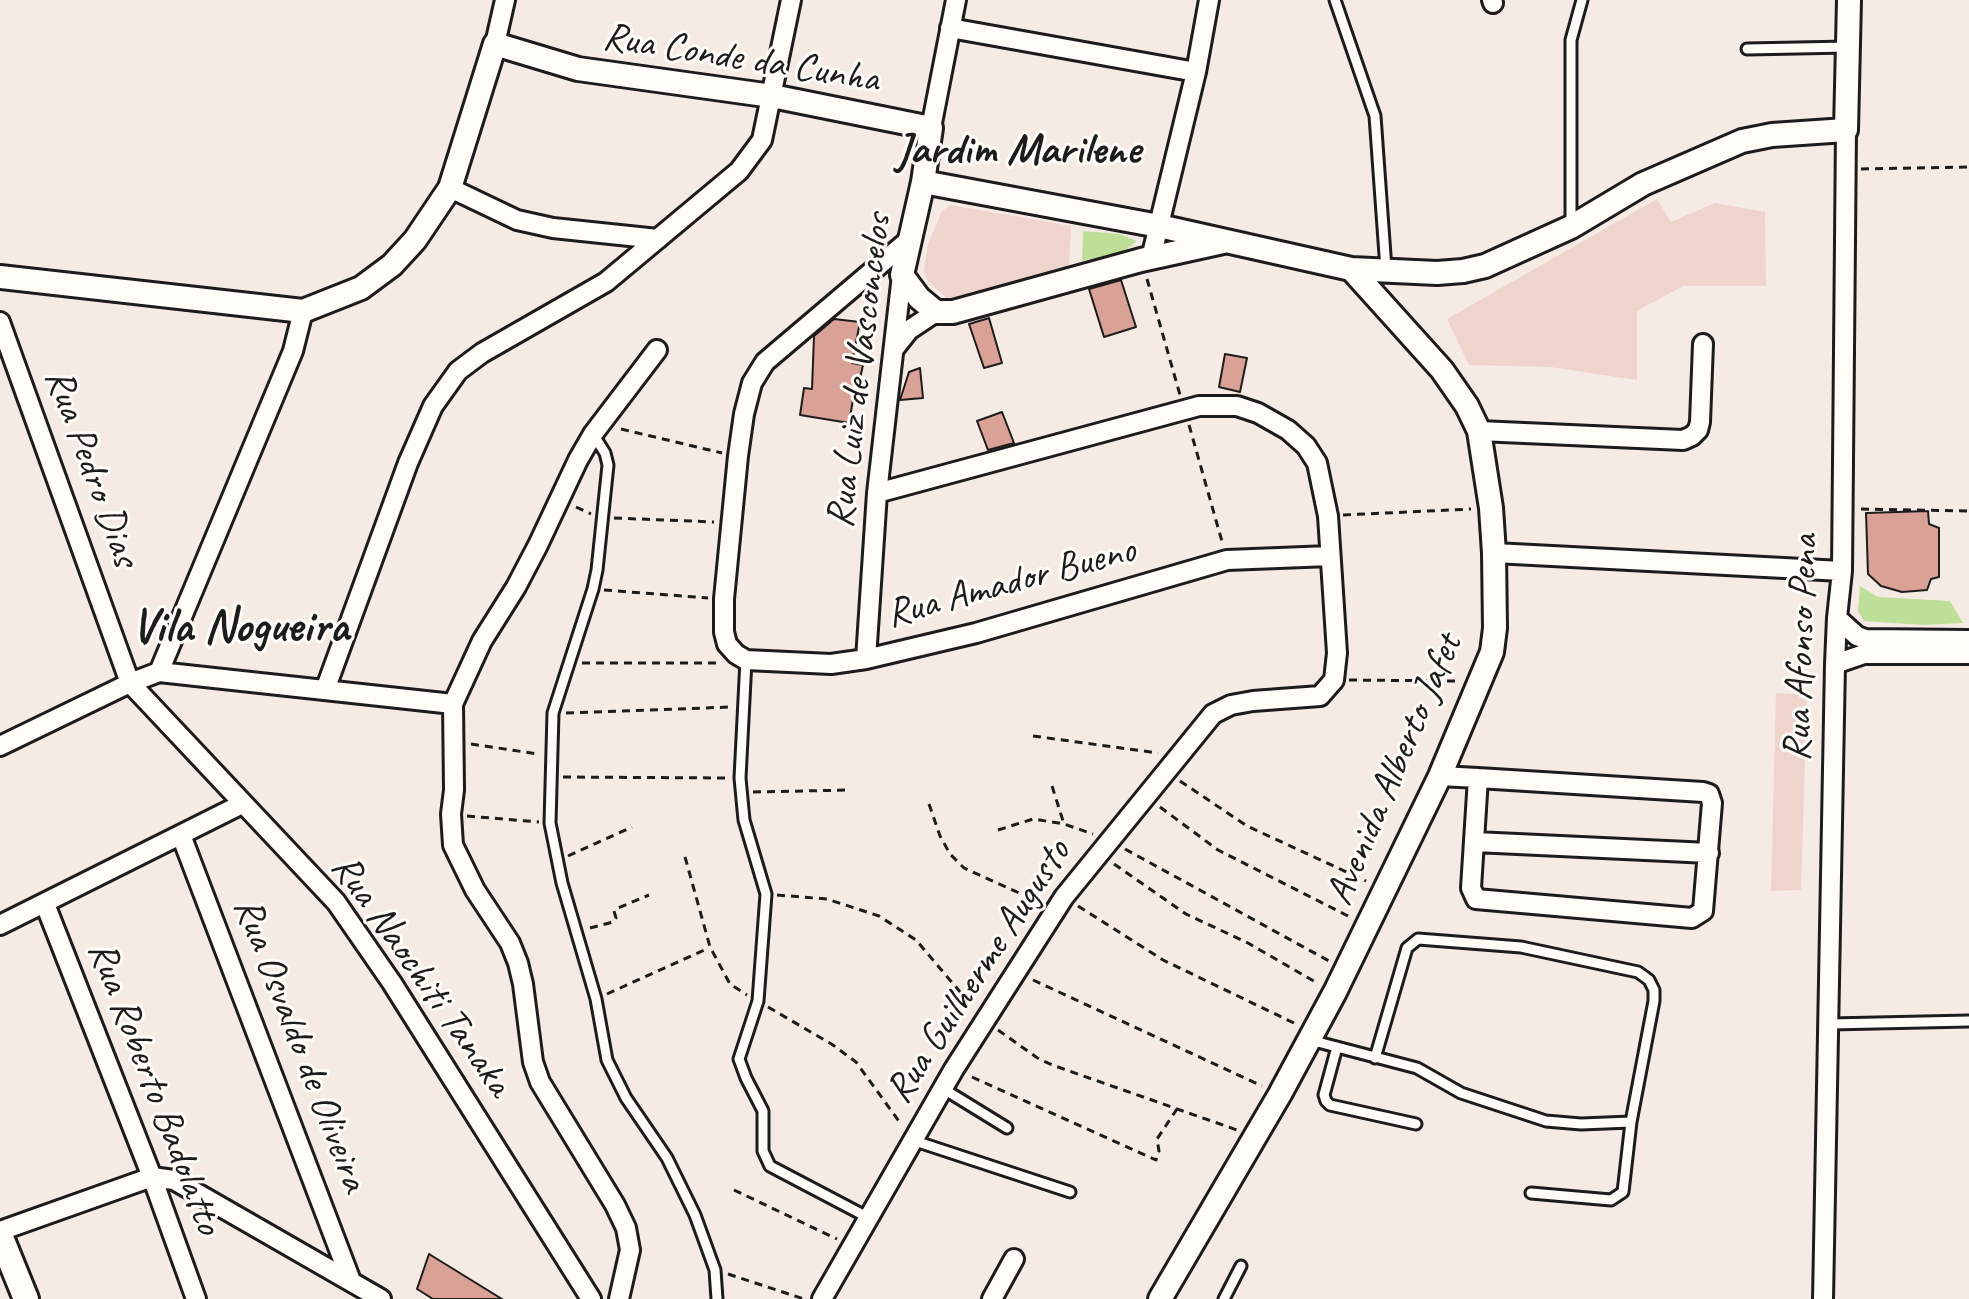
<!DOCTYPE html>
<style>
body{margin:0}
canvas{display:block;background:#f6eae4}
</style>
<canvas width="1969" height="1299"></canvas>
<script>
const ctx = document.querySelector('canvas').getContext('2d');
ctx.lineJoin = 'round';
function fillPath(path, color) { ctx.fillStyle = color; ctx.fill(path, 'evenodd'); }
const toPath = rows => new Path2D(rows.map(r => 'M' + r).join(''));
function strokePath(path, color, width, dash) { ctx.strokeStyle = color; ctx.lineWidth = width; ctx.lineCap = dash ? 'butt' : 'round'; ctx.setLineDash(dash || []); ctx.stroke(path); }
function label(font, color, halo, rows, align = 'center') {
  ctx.font = font + ' Caveat,sans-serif'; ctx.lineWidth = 6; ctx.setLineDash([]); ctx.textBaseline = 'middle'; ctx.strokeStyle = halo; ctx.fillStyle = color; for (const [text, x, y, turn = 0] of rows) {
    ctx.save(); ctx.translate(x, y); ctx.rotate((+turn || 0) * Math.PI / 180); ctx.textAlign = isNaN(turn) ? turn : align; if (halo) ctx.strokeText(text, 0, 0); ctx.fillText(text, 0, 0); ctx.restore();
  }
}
fillPath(toPath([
 [1657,199,1671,222,1715,203,1765,212,1766,286,1683,286,1637,311,1637,380,1550,367,1469,365,1447,319],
 [950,205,1071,226,1069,266,969,301,952,303,927,280,924,270,928,244,942,211],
 [1776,693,1807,695,1801,890,1771,891]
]), '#eed4cd');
fillPath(toPath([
 [1083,231,1120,234,1137,241,1123,252,1082,261],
 [1860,586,1878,597,1950,601,1963,623,1924,625,1864,621,1858,611]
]), '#bddf98');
const building = toPath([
 [1121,280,1136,327,1104,337,1089,289,1121,280],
 [989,318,1002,363,984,368,969,324,989,318],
 [834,319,860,322,852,363,863,365,858,388,855,388,849,423,800,415,804,388,812,389,814,336,834,319],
 [1225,354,1247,358,1240,392,1219,387,1225,354],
 [920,368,923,398,900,400,909,372,920,368],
 [1002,412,1014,443,988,450,977,421,1002,412],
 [1928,511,1929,524,1939,528,1939,577,1931,579,1927,590,1902,592,1881,586,1868,574,1866,513,1928,511],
 [429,1254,502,1299,433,1299,417,1289,429,1254]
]);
fillPath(building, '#daa296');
strokePath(building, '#1c1c1c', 2);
const service = toPath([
 [1335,0,1375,116,1386,269],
 [1747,49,1848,47],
 [1571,223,1571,40,1582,0],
 [593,434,605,453,608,465,597,570,593,589,553,713,550,823,562,883,596,999,607,1060,626,1098,667,1158,695,1215,715,1270,717,1299],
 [746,660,740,778,744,820,766,894,758,1001,739,1059,746,1078,763,1111,763,1151,770,1166,869,1218],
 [1830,1024,1969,1021],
 [1310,1040,1417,1068,1461,1093,1546,1121,1581,1124,1631,1122],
 [1337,1047,1324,1095,1326,1101,1330,1105,1416,1124],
 [1375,1058,1407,948,1418,939,1521,947,1638,972,1649,980,1654,990,1654,1001,1631,1122,1623,1192,1611,1200,1531,1193],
 [942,1088,1007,1128],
 [912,1140,1070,1192],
 [1224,1299,1241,1266]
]);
const minor = toPath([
 [1492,0,1493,3],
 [950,28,1196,72],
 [495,44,505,0],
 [931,128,956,0],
 [450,188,517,220,553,228,658,239],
 [910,239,765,362,752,383,744,414,738,456,724,599,724,632,727,644,736,654,746,660,831,664,866,659,976,633,1227,560,1330,556],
 [1151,258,1196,72,1209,0],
 [0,322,130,683,336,902,392,983,591,1299],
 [894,349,909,330,936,312],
 [1479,431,1683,440,1692,436,1698,430,1700,422,1703,344],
 [1494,553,1842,571],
 [1837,618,1857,636,1865,639,1969,640],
 [866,659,877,493,902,275],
 [1835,664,1864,654,1969,654],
 [159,672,293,351,303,311],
 [325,690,408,463,433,406,458,371,482,353,606,282,739,171,762,140,791,0],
 [0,746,130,683,159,672,453,704],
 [1440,776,1478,778,1703,792,1709,794,1712,803,1703,911,1692,918,1476,899,1471,888,1478,778],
 [181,835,351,1281],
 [1475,842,1709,853],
 [45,904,152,1177,196,1299],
 [0,925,242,804],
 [0,1231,152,1177,174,1180,381,1299],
 [619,1299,630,1250,626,1228,615,1205,540,1082,533,1062,523,984,518,963,510,943,475,890,453,845,451,814,454,790,453,704,482,641,516,587,538,545,578,460,593,434,657,350],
 [822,1299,954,1069,1064,897,1213,714,1231,705,1253,701,1320,696,1334,680,1337,653,1328,516,1317,463,1306,446,1288,430,1258,413,1237,406,1199,406,877,493],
 [992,1299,1014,1259],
 [1823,1299,1835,664,1837,618,1842,571,1846,130]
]);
const tertiary = toPath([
 [923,182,1159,226,1351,269,1437,273,1463,271,1485,266,1571,227,1643,184,1742,141,1772,135,1846,130,1849,0],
 [0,277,303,311,361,288,392,265,415,240,450,188,495,44,578,69,772,96,931,128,923,182,902,275,919,298,936,312,953,312,1141,260,1223,242],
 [1160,1299,1280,1094,1335,992,1440,776,1492,652,1495,628,1494,553,1491,508,1479,431,1467,406,1442,370,1351,269]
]);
const secondary = toPath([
 [0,1235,26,1299]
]);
strokePath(service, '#1c1c1c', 15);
strokePath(minor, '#1c1c1c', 24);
strokePath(tertiary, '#1c1c1c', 28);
strokePath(secondary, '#1c1c1c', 30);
strokePath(toPath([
 [1861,169,1969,167],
 [1147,279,1180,395],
 [1189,425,1223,545],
 [621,429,722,453],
 [576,507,591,514],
 [1861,509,1969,511],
 [1343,515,1471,509],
 [614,518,714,522],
 [604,590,708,598],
 [582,663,722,663],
 [1349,680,1458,681],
 [566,713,731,707],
 [1033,736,1158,753],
 [471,744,538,754],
 [563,777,728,778],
 [1180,781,1247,826,1366,881],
 [1052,786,1064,824],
 [753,792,851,790],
 [929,804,940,836,950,854,964,868,1039,902],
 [1160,807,1218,850,1350,917],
 [467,816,539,822],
 [998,830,1033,819,1064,824,1093,834],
 [1125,849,1329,961],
 [568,856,632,827],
 [685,857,710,947,730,984,747,995],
 [1114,864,1186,914,1248,943,1317,983],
 [777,895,827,899,879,916,916,940,972,1006],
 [1078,906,1163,960,1296,1024],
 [590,928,613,922,616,918,614,911,618,908,649,895],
 [1033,980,1262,1086],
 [607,994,709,948],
 [768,1007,833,1045,856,1062,901,1124],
 [998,1030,1039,1059,1055,1066,1237,1130],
 [972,1077,1156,1160,1159,1151,1157,1139,1177,1109],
 [734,1190,837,1239],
 [728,1274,804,1299]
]), '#1c1c1c', 3, [8, 6]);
strokePath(service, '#fdfcf7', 9);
strokePath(minor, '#fdfcf7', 18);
strokePath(tertiary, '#fdfcf7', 22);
strokePath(secondary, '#fdfcf7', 24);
label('40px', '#1c1c1c', '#fdfcf7', [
 ["Rua Conde da Cunha",741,59,9],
 ["Rua Luiz de Vasconcelos",860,371,-83],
 ["Rua Pedro Dias",91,468,70],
 ["Rua Amador Bueno",1011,583,-15],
 ["Rua Afonso Pena",1802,648,-88],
 ["Avenida Alberto Jafet",1395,770,-67],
 ["Rua Guilherme Augusto",979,972,-57],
 ["Rua Naochiti Tanaka",421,976,55],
 ["Rua Osvaldo de Oliveira",300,1045,69],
 ["Rua Roberto Badolatto",154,1088,69]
]);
label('bold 44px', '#1c1c1c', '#fdfcf7', [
 ["Jardim Marilene",1018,151]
]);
label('bold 48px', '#1c1c1c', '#fdfcf7', [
 ["Vila Nogueira",240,628]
]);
</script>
